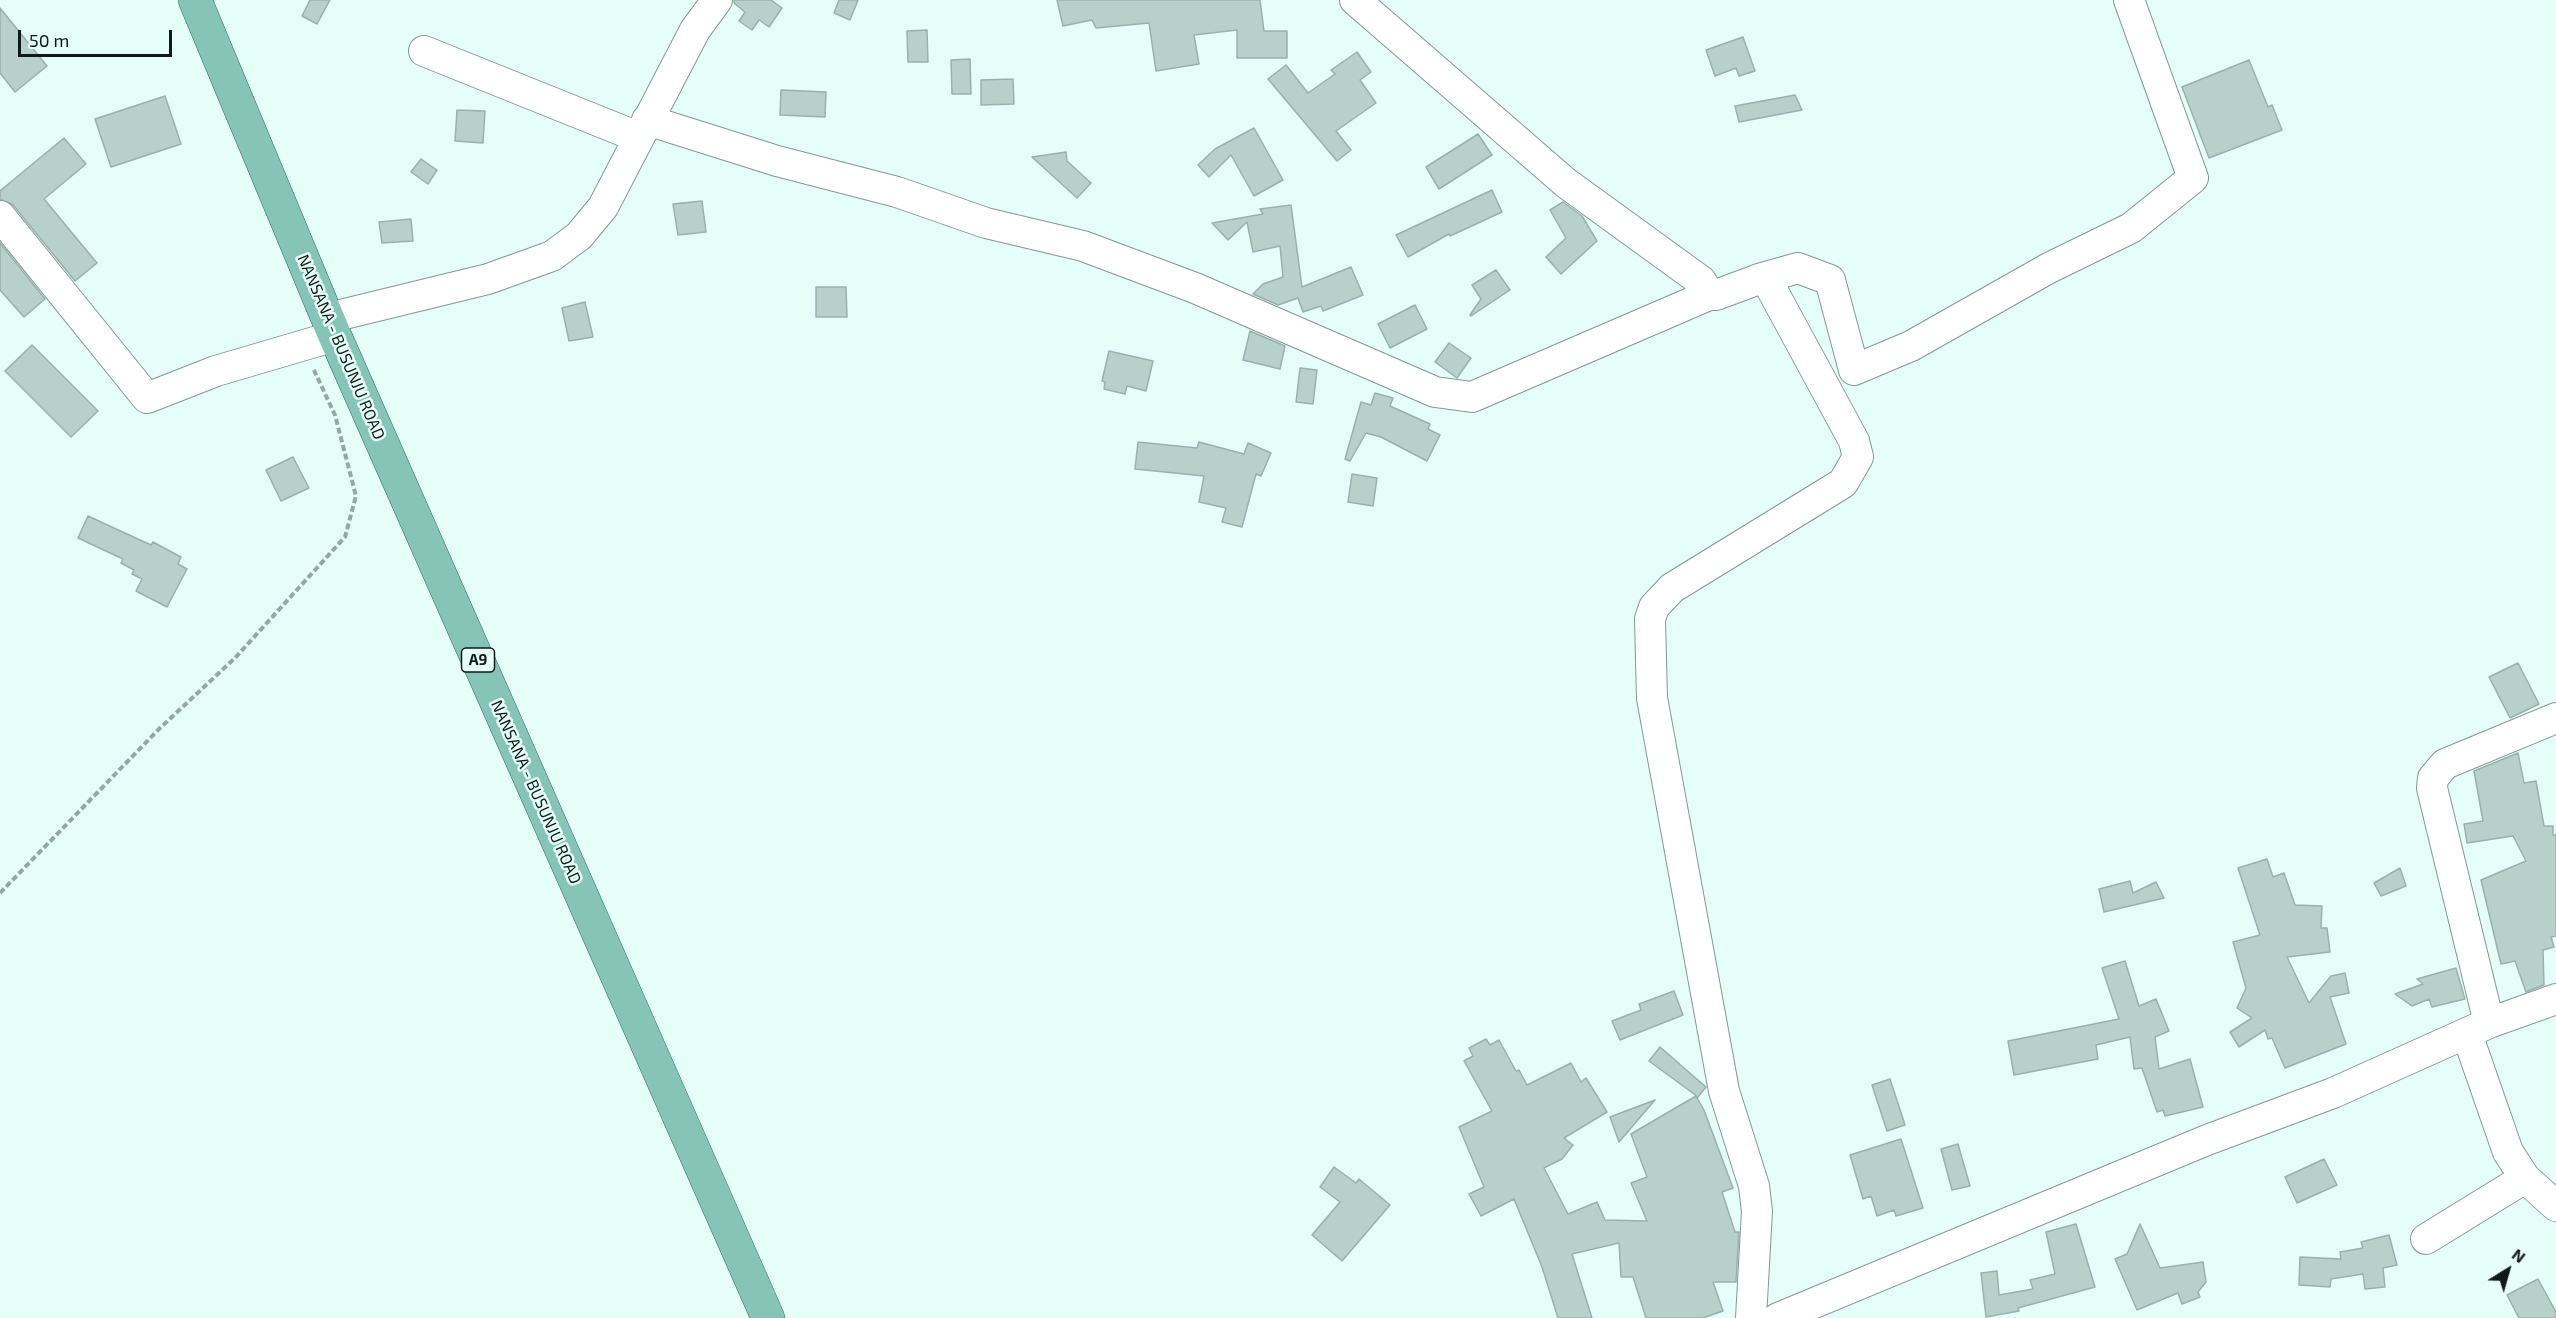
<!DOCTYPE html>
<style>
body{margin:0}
#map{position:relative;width:2556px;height:1318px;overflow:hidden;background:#e5fff8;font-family:"Exo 2",sans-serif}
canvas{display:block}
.north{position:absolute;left:2478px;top:1240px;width:60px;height:60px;-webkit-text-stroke:4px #e5fff8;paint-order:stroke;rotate:37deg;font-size:16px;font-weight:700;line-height:24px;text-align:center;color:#101917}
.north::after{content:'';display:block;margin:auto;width:21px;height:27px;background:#101917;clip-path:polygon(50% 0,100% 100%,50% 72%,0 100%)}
.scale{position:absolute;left:18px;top:30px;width:154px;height:27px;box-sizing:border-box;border:3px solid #101917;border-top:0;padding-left:8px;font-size:18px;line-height:21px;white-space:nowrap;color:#101917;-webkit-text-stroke:4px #e5fff8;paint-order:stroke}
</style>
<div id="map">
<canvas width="2556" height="1318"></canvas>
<div class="north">N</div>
<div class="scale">50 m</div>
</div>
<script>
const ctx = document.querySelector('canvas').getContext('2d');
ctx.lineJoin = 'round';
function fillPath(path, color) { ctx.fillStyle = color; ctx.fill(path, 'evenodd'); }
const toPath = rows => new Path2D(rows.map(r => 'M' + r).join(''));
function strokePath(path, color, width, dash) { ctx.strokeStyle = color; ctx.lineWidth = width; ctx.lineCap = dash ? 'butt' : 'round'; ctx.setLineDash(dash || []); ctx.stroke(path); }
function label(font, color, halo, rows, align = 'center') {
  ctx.font = font + ' "Exo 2",sans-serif'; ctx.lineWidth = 5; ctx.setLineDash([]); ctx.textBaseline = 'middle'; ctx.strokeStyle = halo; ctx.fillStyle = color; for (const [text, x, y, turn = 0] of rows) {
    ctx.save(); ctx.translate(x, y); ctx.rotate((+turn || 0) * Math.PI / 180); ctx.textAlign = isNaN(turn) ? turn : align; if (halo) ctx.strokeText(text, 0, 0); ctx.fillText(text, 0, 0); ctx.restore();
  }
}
const building = toPath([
 [310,0,330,0,317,24,302,16,310,0],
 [734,0,771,0,782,8,769,27,759,20,752,30,739,21,745,12,734,3,734,0],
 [839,0,858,0,850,20,834,13,839,0],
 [1057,0,1260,0,1264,31,1287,31,1287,58,1237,58,1237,30,1194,35,1199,64,1156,71,1149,23,1096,28,1092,20,1063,26,1057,0],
 [0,8,47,66,15,92,0,73,0,8],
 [927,30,928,62,908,62,907,31,927,30],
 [1743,37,1755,71,1739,76,1736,68,1715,76,1706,50,1743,37],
 [1357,52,1371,72,1360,80,1376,103,1336,131,1351,150,1337,161,1268,79,1286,65,1308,93,1335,74,1331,70,1357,52],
 [970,59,971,94,952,94,951,60,970,59],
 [2249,60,2268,107,2272,105,2282,130,2209,158,2182,87,2249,60],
 [1013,79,1014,104,981,105,981,80,1013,79],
 [781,90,826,92,825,117,780,115,781,90],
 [1795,95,1802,110,1739,122,1735,106,1795,95],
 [165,96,181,144,111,167,95,119,165,96],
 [457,110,485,111,483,143,455,141,457,110],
 [1254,128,1283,180,1254,196,1231,155,1209,177,1198,165,1215,149,1254,128],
 [1478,134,1492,155,1439,189,1426,167,1478,134],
 [64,138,86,164,44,199,97,263,75,281,13,205,0,199,0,191,64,138],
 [1066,152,1067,161,1091,183,1077,198,1032,157,1066,152],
 [421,159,437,170,428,184,411,172,421,159],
 [1492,190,1502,212,1450,236,1449,234,1408,257,1396,235,1492,190],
 [702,201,706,232,678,235,673,204,702,201],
 [1563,202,1582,216,1597,241,1561,274,1546,257,1566,238,1550,210,1563,202],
 [1291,205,1302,287,1351,267,1363,295,1323,311,1321,306,1303,312,1298,298,1278,305,1253,294,1263,284,1283,277,1280,246,1253,252,1247,222,1228,240,1212,223,1263,214,1260,209,1291,205],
 [411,219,413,241,382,243,379,222,411,219],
 [0,243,45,299,24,317,0,290,0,243],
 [1496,270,1510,290,1471,316,1470,315,1481,299,1472,285,1496,270],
 [816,287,846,287,847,317,816,317,816,287],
 [585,302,593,337,569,341,562,308,585,302],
 [1415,305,1427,329,1390,348,1378,324,1415,305],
 [1250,331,1285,346,1280,369,1243,360,1250,331],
 [1449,343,1471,358,1457,378,1435,362,1449,343],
 [32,345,98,411,71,437,5,371,32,345],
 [1109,351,1153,361,1146,391,1127,386,1125,394,1104,389,1105,382,1102,381,1109,351],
 [1300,368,1317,370,1313,404,1296,402,1300,368],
 [1375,393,1393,398,1390,406,1430,424,1428,429,1440,435,1427,461,1381,437,1366,433,1350,461,1345,459,1361,402,1371,405,1375,393],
 [1138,442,1197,448,1199,442,1244,454,1248,443,1271,453,1261,476,1256,474,1242,527,1222,522,1226,508,1199,502,1204,476,1135,469,1138,442],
 [293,457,309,488,281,501,266,470,293,457],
 [1352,474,1377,478,1373,506,1348,502,1352,474],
 [88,516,151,545,153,542,181,557,178,564,187,569,167,607,136,591,142,579,132,574,134,570,121,563,123,559,78,538,88,516],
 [2518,663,2539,704,2510,718,2489,677,2518,663],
 [2518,753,2524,783,2536,781,2544,826,2553,826,2553,835,2556,835,2556,936,2551,937,2554,947,2543,950,2544,985,2526,992,2515,961,2501,964,2481,880,2526,861,2513,836,2467,843,2464,824,2483,821,2474,771,2518,753],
 [2267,859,2273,877,2284,873,2295,905,2322,906,2321,928,2327,928,2330,952,2287,957,2309,1003,2331,976,2345,973,2349,993,2330,997,2346,1044,2285,1068,2272,1038,2268,1039,2265,1030,2239,1047,2230,1032,2252,1018,2237,1008,2246,988,2233,942,2260,935,2238,868,2267,859],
 [2400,868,2406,886,2381,896,2374,883,2400,868],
 [2130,881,2133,893,2156,882,2164,898,2104,912,2099,889,2130,881],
 [2125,961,2139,1006,2156,999,2169,1031,2155,1037,2159,1069,2190,1059,2203,1107,2165,1116,2163,1110,2157,1112,2142,1068,2134,1069,2130,1037,2096,1045,2098,1059,2014,1075,2008,1041,2119,1019,2102,968,2125,961],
 [2456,968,2465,999,2432,1007,2429,999,2412,1006,2395,994,2423,984,2417,979,2456,968],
 [1674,991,1683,1015,1620,1040,1612,1021,1641,1010,1639,1004,1674,991],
 [1486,1039,1490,1045,1499,1040,1516,1071,1519,1070,1527,1085,1571,1063,1581,1082,1586,1078,1607,1112,1564,1138,1573,1145,1562,1159,1544,1168,1568,1214,1597,1202,1605,1220,1647,1221,1631,1183,1647,1177,1631,1134,1696,1096,1704,1110,1733,1188,1722,1192,1735,1232,1739,1232,1736,1282,1713,1282,1723,1311,1703,1318,1646,1318,1633,1277,1621,1277,1619,1243,1572,1254,1592,1318,1558,1318,1542,1267,1514,1199,1481,1216,1469,1194,1484,1187,1459,1127,1492,1111,1464,1061,1473,1056,1469,1048,1486,1039],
 [1660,1047,1706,1087,1698,1097,1649,1061,1660,1047],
 [1890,1079,1905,1125,1887,1131,1872,1085,1890,1079],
 [1655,1100,1619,1142,1610,1117,1655,1100],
 [1901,1139,1923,1208,1896,1216,1894,1210,1877,1216,1871,1196,1863,1199,1850,1155,1901,1139],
 [1958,1144,1970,1186,1952,1190,1941,1149,1958,1144],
 [2324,1159,2337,1185,2297,1203,2285,1177,2324,1159],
 [1334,1167,1356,1183,1359,1179,1390,1205,1342,1261,1312,1235,1340,1202,1320,1187,1334,1167],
 [2076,1224,2095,1287,2018,1308,2019,1311,1986,1317,1981,1273,1997,1271,1999,1295,2033,1289,2030,1280,2055,1274,2046,1232,2076,1224],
 [2140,1224,2160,1268,2203,1262,2206,1282,2198,1292,2200,1297,2182,1304,2178,1293,2137,1310,2115,1259,2127,1254,2140,1224],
 [2389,1235,2397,1265,2383,1268,2385,1287,2365,1289,2363,1274,2331,1279,2330,1287,2299,1285,2300,1257,2341,1259,2340,1252,2363,1248,2361,1242,2389,1235],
 [2538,1279,2556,1312,2556,1318,2519,1318,2507,1295,2538,1279]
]);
fillPath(building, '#b7d0c9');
strokePath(building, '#99b1ab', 1.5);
const minor = toPath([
 [1355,0,1566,183,1701,281,1709,295,1716,295,1759,279,1764,281,1770,286,1854,441,1858,457,1843,483,1672,588,1654,607,1650,619,1652,698,1724,1091,1754,1186,1757,1211,1751,1318],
 [424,51,638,137],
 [647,120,777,161,897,192,986,223,1083,246,1195,288,1435,392,1472,397,1709,295],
 [0,216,147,398,216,371,335,336],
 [1759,279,1798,268,1830,280,1854,370,1911,346,2049,268,2131,228,2193,178,2129,0],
 [328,318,488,279,552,256,579,236,603,207,695,30,717,0],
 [2489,1023,2432,788,2433,778,2445,764,2556,718],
 [2467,1034,2508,1152,2525,1178,2556,1206],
 [2426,1239,2525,1178],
 [1778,1318,2207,1140,2333,1093,2489,1023,2556,999]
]);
const major = toPath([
 [195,0,335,336,768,1318]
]);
strokePath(minor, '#829993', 32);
strokePath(major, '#286e60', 34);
strokePath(toPath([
 [0,893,159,729,235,658,345,537,356,496,335,415,313,368]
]), '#94a8a2', 4, [6, 3]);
strokePath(minor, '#fff', 30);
strokePath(major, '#86c4b8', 33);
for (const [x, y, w] of [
 [478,660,33]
]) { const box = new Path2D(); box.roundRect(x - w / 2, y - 12, w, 24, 4.5); ctx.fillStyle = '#e5fff8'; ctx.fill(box); strokePath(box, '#101917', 1.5); }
label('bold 15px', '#101917', null, [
 ["A9",478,660]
]);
label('16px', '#101917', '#e5fff8', [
 ["NANSANA - BUSUNJU ROAD",341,347,67],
 ["NANSANA - BUSUNJU ROAD",536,792,66]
]);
</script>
